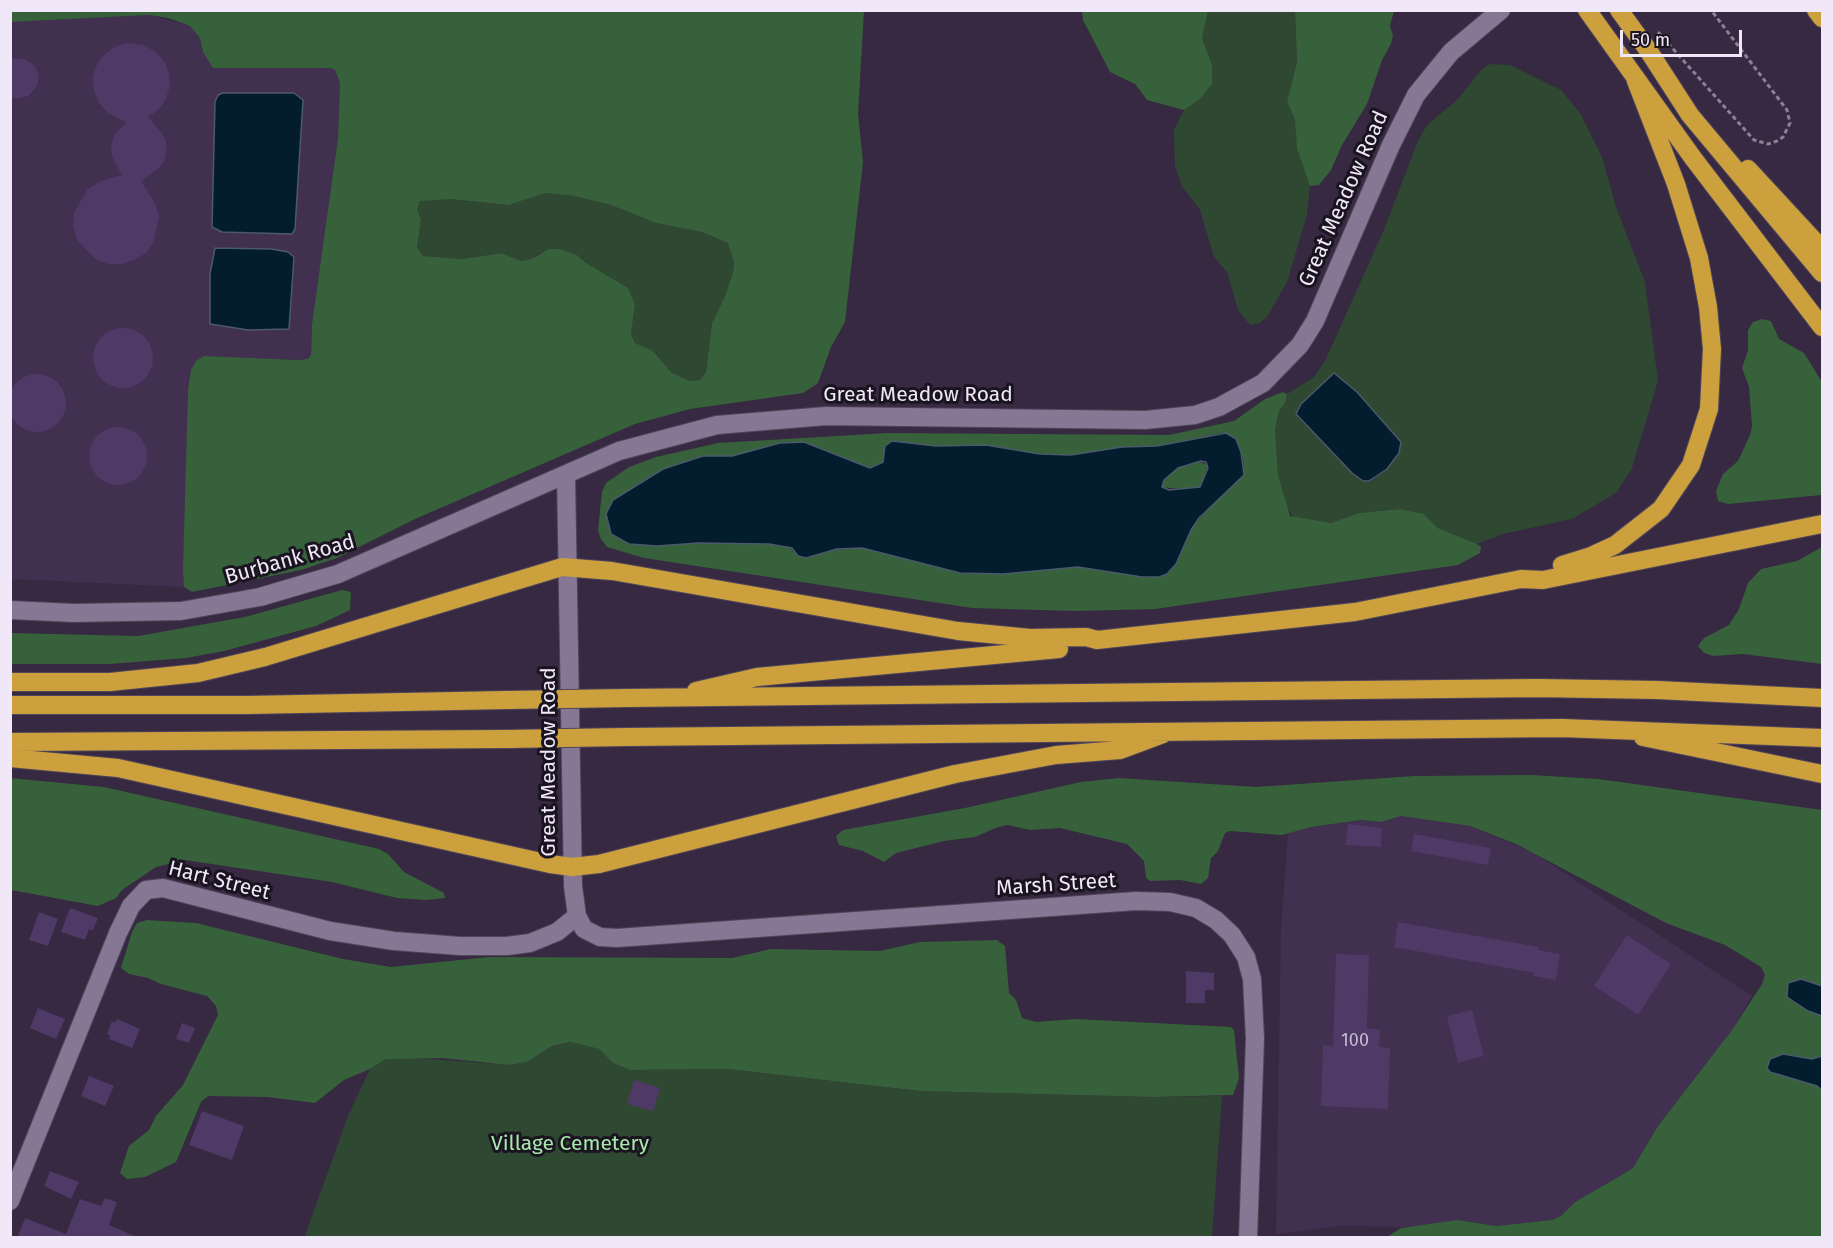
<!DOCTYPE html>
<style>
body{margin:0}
#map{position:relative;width:1833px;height:1248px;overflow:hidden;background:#362941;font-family:"Fira Sans",sans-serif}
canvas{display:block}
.frame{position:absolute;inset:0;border:12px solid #f0e8f8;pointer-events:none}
.scale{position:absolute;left:1620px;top:30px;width:122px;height:27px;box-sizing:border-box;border:3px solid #f0e8f8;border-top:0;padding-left:8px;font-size:18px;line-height:21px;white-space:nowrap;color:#f0e8f8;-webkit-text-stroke:4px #1a1420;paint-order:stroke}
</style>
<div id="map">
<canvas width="1833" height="1248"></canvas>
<div class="frame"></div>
<div class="scale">50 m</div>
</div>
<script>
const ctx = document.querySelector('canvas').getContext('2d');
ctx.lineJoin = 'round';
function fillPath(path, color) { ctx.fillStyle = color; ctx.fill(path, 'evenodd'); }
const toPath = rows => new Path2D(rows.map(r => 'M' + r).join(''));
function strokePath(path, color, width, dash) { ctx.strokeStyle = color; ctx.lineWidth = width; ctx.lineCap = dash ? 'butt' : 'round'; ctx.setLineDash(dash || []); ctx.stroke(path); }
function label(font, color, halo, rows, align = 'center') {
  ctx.font = font + ' "Fira Sans",sans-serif'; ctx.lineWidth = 6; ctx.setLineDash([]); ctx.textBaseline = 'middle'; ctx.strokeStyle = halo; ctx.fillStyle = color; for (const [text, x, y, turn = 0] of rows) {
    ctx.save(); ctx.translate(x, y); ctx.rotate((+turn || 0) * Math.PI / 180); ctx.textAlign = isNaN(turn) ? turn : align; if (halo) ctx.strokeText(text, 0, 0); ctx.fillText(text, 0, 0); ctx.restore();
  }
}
fillPath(toPath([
 [149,15,190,26,200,38,203,52,209,60,334,69,340,83,338,138,312,324,311,355,308,359,298,360,204,356,188,390,184,587,11,579,11,22],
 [1401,816,1470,826,1534,853,1752,996,1732,1030,1658,1126,1633,1168,1575,1202,1561,1216,1552,1220,1496,1226,1458,1220,1421,1227,1340,1226,1276,1234,1281,929,1288,833,1311,827,1361,820,1381,822]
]), '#41304f');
fillPath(toPath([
 [1208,11,1295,11,1297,62,1287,102,1296,119,1297,149,1310,186,1307,215,1287,282,1267,317,1260,323,1250,325,1238,310,1227,272,1214,257,1200,210,1182,186,1175,167,1174,130,1184,110,1200,99,1212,66,1202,38],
 [1490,64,1510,65,1561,90,1580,113,1602,157,1616,207,1645,282,1658,381,1632,468,1616,493,1572,519,1503,534,1477,544,1438,528,1424,514,1400,509,1359,513,1332,523,1294,518,1286,506,1278,475,1275,430,1279,411,1285,403,1287,394,1314,377,1325,361,1383,232,1418,141,1427,125,1458,99,1482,69],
 [1335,373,1401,441,1399,453,1387,469,1373,480,1325,443,1297,417,1301,404],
 [545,193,574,196,611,205,656,223,702,232,729,243,734,262,733,272,725,296,712,323,706,372,700,380,690,381,672,373,652,350,635,343,631,334,635,305,577,255,539,253,531,259,521,261,502,253,462,259,423,256,417,248,421,219,417,210,420,201,429,198,450,199,507,205],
 [570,1042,599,1049,613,1063,630,1070,728,1069,920,1091,1153,1097,1222,1096,1212,1237,304,1238,348,1116,370,1069,386,1059,405,1057,509,1065,527,1062,552,1046]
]), '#2f4831');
fillPath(toPath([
 [11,10,864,11,858,114,863,162,845,322,831,347,818,383,803,393,690,409,635,424,415,519,337,558,301,570,192,592,184,587,183,568,188,390,191,370,196,361,204,356,298,360,308,359,311,355,312,324,338,138,340,83,335,70,330,68,213,68,203,52,200,38,190,26,168,18,149,15,11,22],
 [546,193,574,196,611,205,656,223,702,232,728,243,734,262,733,272,725,296,712,323,706,372,700,380,690,381,672,373,652,350,635,343,631,334,635,305,628,288,586,263,577,255,559,249,549,249,531,259,521,261,502,253,462,259,423,256,417,248,421,219,417,210,420,201,450,199,508,205],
 [1082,11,1208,11,1202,38,1212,65,1212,84,1200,99,1184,110,1147,100,1135,84,1110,72,1083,20],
 [1295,11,1394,11,1390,26,1393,35,1391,44,1382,60,1367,104,1342,145,1331,170,1319,185,1310,186,1297,149,1295,119,1287,102,1297,62],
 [1762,319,1771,321,1779,339,1804,353,1822,382,1822,495,1728,504,1718,501,1716,491,1723,474,1738,461,1750,435,1752,426,1749,387,1742,368,1748,350,1748,330,1753,322],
 [1283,392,1287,394,1285,403,1279,411,1275,430,1278,475,1290,516,1331,523,1359,513,1400,509,1424,514,1438,528,1477,544,1481,547,1480,553,1458,565,1155,609,1076,611,972,608,644,558,607,547,601,539,598,530,602,492,606,483,629,467,656,457,718,443,888,433,1169,435,1234,421,1265,399],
 [1220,433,1236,439,1243,458,1244,472,1192,527,1176,564,1150,578,1078,567,1003,574,960,573,862,548,795,553,789,547,769,544,629,544,614,536,616,498,688,460,732,456,780,443,804,442,870,468,884,462,884,448,896,441,936,446,986,445,1040,454,1071,455,1122,447,1157,446],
 [1197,461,1208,465,1200,487,1190,490,1162,487,1164,480,1178,468],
 [1822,547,1822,664,1743,654,1713,656,1704,653,1698,646,1704,638,1729,625,1739,609,1748,583,1761,569,1797,561],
 [342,590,351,592,350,610,316,626,224,651,186,658,110,664,11,664,11,633,138,636,245,617],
 [1531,775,1598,779,1822,810,1822,986,1801,979,1808,1011,1822,1016,1822,1056,1812,1059,1783,1054,1822,1090,1822,1237,1387,1237,1401,1228,1458,1220,1496,1226,1552,1220,1561,1216,1575,1202,1625,1173,1633,1168,1658,1126,1732,1030,1762,984,1765,975,1761,967,1725,945,1666,923,1516,844,1470,826,1401,816,1381,822,1361,820,1311,827,1282,835,1230,831,1225,833,1218,851,1211,858,1208,878,1201,884,1180,880,1150,881,1146,878,1144,861,1127,844,1060,828,1030,830,1008,825,998,827,975,837,944,841,896,853,884,862,863,851,839,845,836,836,843,830,965,808,1081,782,1119,778,1256,787,1414,776],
 [10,778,104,787,379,849,388,854,404,872,444,893,445,898,426,900,397,898,332,882,185,860,156,867,122,890,116,898,98,906,11,890],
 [147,920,196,923,343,959,391,967,489,957,732,958,771,949,880,951,920,942,997,940,1005,946,1009,993,1016,1000,1022,1018,1036,1022,1076,1019,1231,1027,1234,1030,1239,1078,1233,1095,1153,1097,920,1091,728,1069,630,1070,613,1063,599,1049,570,1042,552,1046,527,1062,509,1065,442,1058,386,1059,370,1069,344,1080,315,1103,268,1097,208,1096,201,1102,176,1162,145,1177,127,1179,120,1173,129,1146,149,1130,156,1116,183,1085,218,1015,216,1006,207,996,161,984,148,978,129,974,121,968,132,932,137,923]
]), '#37613b');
const water = toPath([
 [223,93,294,93,303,100,295,229,292,234,222,232,212,227,215,102,218,95,223,93],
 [215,248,271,249,288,252,294,257,289,329,248,330,210,324,210,274,215,248],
 [1334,373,1357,392,1401,442,1399,453,1387,469,1369,481,1363,481,1352,473,1296,414,1301,404,1334,373],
 [1226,433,1236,439,1241,452,1244,475,1199,518,1191,530,1176,564,1167,574,1159,577,1142,577,1078,567,1003,574,960,573,862,548,837,549,806,558,798,556,792,548,769,544,699,543,657,546,629,544,611,534,606,514,613,500,663,469,703,456,732,456,780,443,804,442,870,468,883,462,885,446,892,441,936,446,986,445,1040,454,1071,455,1122,447,1157,446,1226,433],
 [1201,461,1206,462,1208,468,1200,487,1169,490,1162,487,1164,480,1178,468,1201,461],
 [1801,979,1822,986,1822,1016,1808,1011,1787,997,1788,983,1801,979],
 [1783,1054,1812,1059,1822,1056,1822,1090,1817,1086,1770,1072,1767,1068,1770,1059,1783,1054]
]);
fillPath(water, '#041d2e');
strokePath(water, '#4b5a6b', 1.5);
fillPath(toPath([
 [129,43,143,45,155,51,164,61,169,73,170,86,166,99,158,110,148,117,164,136,167,147,165,159,159,168,141,181,155,203,159,216,154,242,146,253,134,260,122,264,108,264,95,259,77,240,73,227,74,213,87,190,98,182,122,175,112,157,111,145,115,134,126,122,108,113,99,103,94,91,93,77,97,64,105,54,116,46],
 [10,58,25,59,35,66,39,77,36,88,28,96,17,99,10,97],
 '93 358a30 30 0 1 1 60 0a30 30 0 1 1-60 0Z',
 '8 403a29 29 0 1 1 58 0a29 29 0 1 1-58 0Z',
 '89 456a29 29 0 1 1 58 0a29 29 0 1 1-58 0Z',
 [1348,824,1382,828,1381,847,1346,845],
 [1414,834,1491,848,1488,865,1411,851],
 [70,908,98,918,93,930,89,929,85,940,61,932],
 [39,912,58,919,48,946,29,940],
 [1398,922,1539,947,1538,950,1560,954,1556,980,1533,976,1534,973,1394,947],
 [1627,935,1671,964,1638,1015,1594,986],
 [1336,954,1369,955,1367,1028,1380,1030,1379,1047,1390,1048,1388,1109,1321,1106,1323,1045,1333,1046],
 [1186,971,1214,973,1214,990,1205,990,1205,1003,1186,1003],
 [38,1008,65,1019,56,1039,30,1028],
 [1472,1010,1484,1056,1458,1063,1447,1016],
 [117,1019,140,1029,132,1048,109,1039,110,1035,107,1034,112,1021,115,1023],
 [182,1023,195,1028,189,1043,176,1039],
 [89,1076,114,1086,105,1106,81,1096],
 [634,1080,660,1088,653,1111,627,1104],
 [202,1111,244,1126,232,1160,189,1145],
 [50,1171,79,1182,71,1199,44,1186],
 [105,1198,117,1202,109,1225,139,1238,17,1238,25,1218,66,1234,80,1199,101,1206]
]), '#4f3966');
const minor = toPath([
 [566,475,573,886,577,916,584,929,600,937,617,938,1136,901,1170,902,1196,908,1216,920,1232,935,1246,957,1252,979,1255,1039,1248,1238],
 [10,610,74,613,181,611,260,597,338,574,619,451,717,425,826,416,1145,420,1195,415,1219,407,1263,383,1300,345,1315,321,1391,145,1416,95,1451,52,1501,10],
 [10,1201,118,933,131,906,146,890,163,888,330,931,394,941,460,946,507,946,530,943,557,932,577,916]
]);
const highway = toPath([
 [1587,10,1693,158,1822,327],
 [1619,10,1648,50,1690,115,1822,273],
 [1816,10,1822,18],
 [1748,169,1822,249],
 [1562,565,1591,556,1615,545,1661,509,1691,465,1709,409,1712,349,1708,307,1699,258,1676,184,1636,81],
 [10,682,110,682,198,673,265,657,562,567,612,571,958,631,1030,638,1086,637,1097,640,1355,612,1521,579,1543,580,1822,524],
 [696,691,757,677,1059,649],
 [626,698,1537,688,1657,690,1822,698],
 [10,705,247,705,507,700],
 [626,737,1562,728,1822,738],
 [1643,737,1822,774],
 [10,742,507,739],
 [10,758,118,768,550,864,572,867,599,864,955,774,1056,755,1120,750,1163,734]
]);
strokePath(minor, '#50455a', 20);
strokePath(highway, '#50455a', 20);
strokePath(toPath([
 [1658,32,1754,140,1768,144,1777,141,1783,137,1790,123,1787,110,1711,10]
]), '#8b8195', 3, [4.5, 3]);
strokePath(minor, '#867794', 18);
strokePath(highway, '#cca13d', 18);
const highwayBridge = toPath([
 [507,700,626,698],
 [507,739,626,737]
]);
strokePath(highwayBridge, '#50455a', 20, []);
strokePath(highwayBridge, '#cca13d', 18);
label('18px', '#c8bcd4', null, [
 ["100",1355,1041]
]);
label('21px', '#f0e8f8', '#1a1420', [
 ["Great Meadow Road",1344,199,-66],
 ["Great Meadow Road",918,395],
 ["Burbank Road",290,560,-16],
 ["Great Meadow Road",549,762,-90],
 ["Hart Street",219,881,14],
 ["Marsh Street",1056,885,-4]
]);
label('21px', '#a7e9ab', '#1a1420', [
 ["Village Cemetery",570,1144]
]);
</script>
